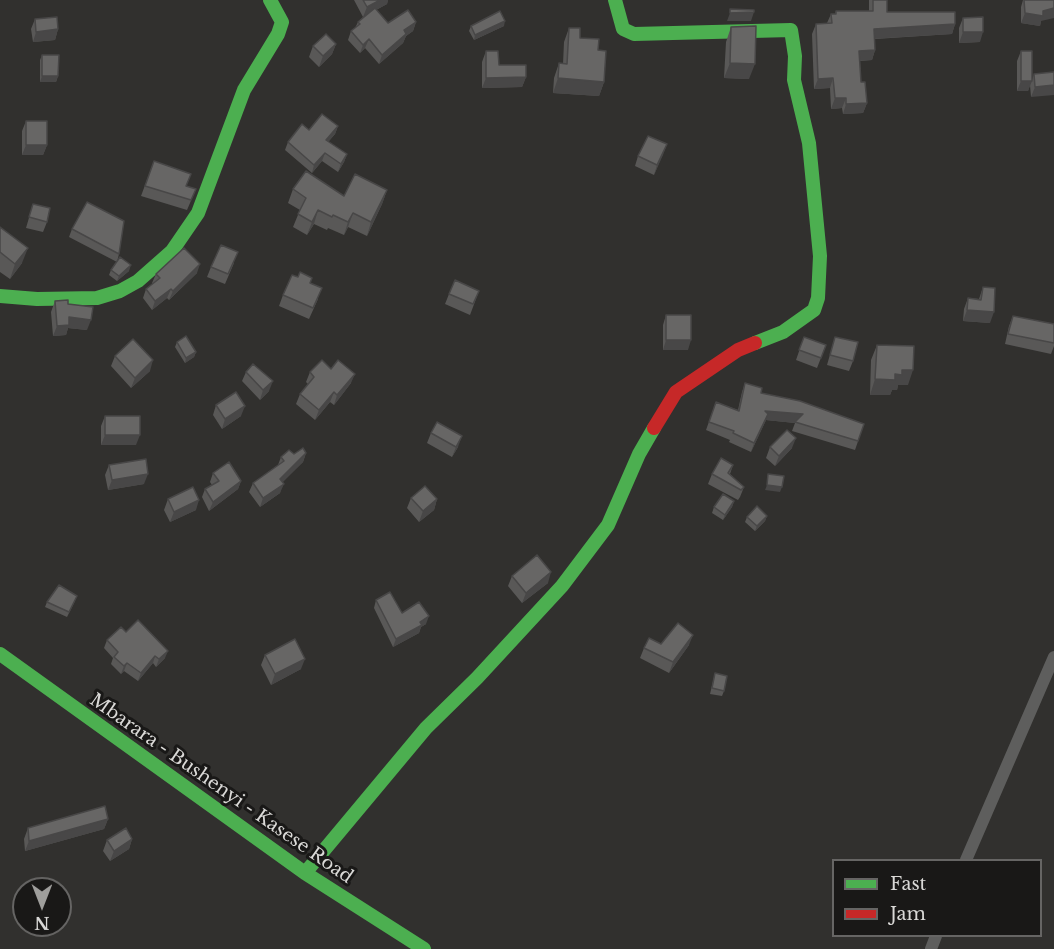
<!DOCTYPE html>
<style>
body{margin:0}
#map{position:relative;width:1054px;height:949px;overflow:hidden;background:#31302e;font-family:"Libre Baskerville",serif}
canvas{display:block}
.legend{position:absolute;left:832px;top:859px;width:210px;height:78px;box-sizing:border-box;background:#191817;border:2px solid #666564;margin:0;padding:8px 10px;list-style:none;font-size:18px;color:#dad9d7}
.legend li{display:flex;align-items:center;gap:12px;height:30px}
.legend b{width:30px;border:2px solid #666564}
.north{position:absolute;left:12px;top:877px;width:60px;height:60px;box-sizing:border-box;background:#191817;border:2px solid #666564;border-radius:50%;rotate:180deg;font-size:16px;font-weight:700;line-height:24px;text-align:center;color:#dad9d7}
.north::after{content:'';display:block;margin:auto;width:21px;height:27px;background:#9f9e9c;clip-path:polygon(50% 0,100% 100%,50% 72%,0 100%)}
</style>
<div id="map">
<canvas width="1054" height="949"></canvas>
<ul class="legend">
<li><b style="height:8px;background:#4caf50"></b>Fast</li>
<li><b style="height:8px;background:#c62828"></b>Jam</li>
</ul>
<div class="north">N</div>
</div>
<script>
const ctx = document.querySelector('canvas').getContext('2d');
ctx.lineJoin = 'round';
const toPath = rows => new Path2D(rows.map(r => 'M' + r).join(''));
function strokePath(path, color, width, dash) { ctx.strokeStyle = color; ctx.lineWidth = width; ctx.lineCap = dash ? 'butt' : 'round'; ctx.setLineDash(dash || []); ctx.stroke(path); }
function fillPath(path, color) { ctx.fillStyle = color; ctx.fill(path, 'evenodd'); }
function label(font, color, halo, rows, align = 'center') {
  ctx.font = font + ' "Libre Baskerville",serif'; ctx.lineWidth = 6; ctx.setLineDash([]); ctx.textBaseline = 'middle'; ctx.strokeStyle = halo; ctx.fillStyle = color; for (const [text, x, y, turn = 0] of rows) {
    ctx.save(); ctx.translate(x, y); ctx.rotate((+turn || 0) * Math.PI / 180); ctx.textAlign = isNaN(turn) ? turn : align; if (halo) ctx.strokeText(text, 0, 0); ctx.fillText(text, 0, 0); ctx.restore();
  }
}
strokePath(toPath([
 [966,860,1054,657],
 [931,949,936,936]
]), '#5e5e5d', 12);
strokePath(toPath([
 [615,0,623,29,634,34,791,30,795,56,794,80,809,143,820,256,818,298,814,310,783,332,755,343],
 [0,296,37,299,97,298,120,291,138,281,172,251,198,213,244,90,278,34,282,22,270,0],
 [0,654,305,873,424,949],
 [305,873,426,728,477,678,562,586,608,525,639,454,654,428]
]), '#4caf50', 14);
strokePath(toPath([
 [654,428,676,392,738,350,755,343]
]), '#c62828', 14);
fillPath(toPath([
 [354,0,388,0,387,4,376,10,388,23,416,22,413,31,406,36,403,43,379,64,365,48,360,53,348,40,351,31,355,28,358,22,365,15,363,17],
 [869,0,887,0,887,12,955,24,952,34,875,39,875,50,872,60,860,61,861,82,867,103,863,113,843,114,842,108,831,109,830,88,814,89,812,34,816,24,827,23,831,14,835,14,836,11,869,11],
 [1023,0,1054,0,1041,21,1040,26,1021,23,1021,7],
 [963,18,980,42,959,43,959,28],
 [35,19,58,29,55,40,33,42,31,29],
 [471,26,504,26,474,40,469,31],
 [731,27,749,79,724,78,726,42],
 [569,28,580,38,598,50,604,82,599,96,553,93,554,78,559,63,563,64,564,42],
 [336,44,332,54,319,67,309,57,313,46],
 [486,51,499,65,526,77,522,87,482,88,482,62],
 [1021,51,1032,80,1034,74,1054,72,1031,97,1030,85,1028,91,1017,91,1017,61],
 [42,55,58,76,56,82,40,82,40,60],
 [26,121,47,145,43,155,22,155,22,131],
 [338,126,335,134,328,142,347,154,344,162,338,172,322,161,312,173,285,150,288,142,309,130],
 [667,144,654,175,635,166,638,156],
 [154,161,187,186,196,189,187,210,141,196],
 [293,189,344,196,387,190,382,204,367,236,348,227,344,235,328,228,327,230,314,224,307,235,293,227,300,210,288,203],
 [33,204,47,222,43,232,26,228],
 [0,227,22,263,10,279,0,272],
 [72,229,119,254,117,262,69,237],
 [234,263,225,284,207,277,211,267],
 [111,270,129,271,117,281,109,275],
 [197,273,169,300,167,298,152,310,143,298,146,289,153,284,152,283,156,274],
 [310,283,318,299,309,319,279,306,283,295],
 [983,287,990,323,963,321,964,309,968,298,979,299],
 [479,291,470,315,445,304,449,294],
 [55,301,68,304,87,330,68,328,66,335,53,336,51,312],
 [666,315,688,350,663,350,663,325],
 [1013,316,1054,324,1054,346,1051,354,1005,344,1009,326],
 [804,337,826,345,817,368,796,360],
 [835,337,853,361,849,371,827,365],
 [177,342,196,352,194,357,185,363,175,347],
 [877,345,908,385,898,385,897,390,892,390,890,395,870,395,871,360],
 [115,356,150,371,131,388,111,366],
 [331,369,351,383,334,405,330,402,315,420,296,404,300,394,308,384,306,382,310,372],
 [246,372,269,391,260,400,242,381],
 [745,383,761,393,864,424,855,450,792,431,795,423,766,420,751,452,729,442,730,440,706,430,716,402,738,410,742,392],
 [216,405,241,416,222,429,213,415],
 [105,416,136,445,101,445,101,426],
 [431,433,458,447,452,457,427,443],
 [770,447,792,448,775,466,766,458],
 [306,453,303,462,282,482,280,493,260,507,249,492,253,483,278,465,281,457,294,454],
 [109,465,144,484,108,490,105,475],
 [733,465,730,474,744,487,740,497,738,500,708,484,712,474],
 [213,473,241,481,238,489,209,511,202,497,205,489,212,485,210,482],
 [411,498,437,499,434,510,419,522,407,508],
 [168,499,196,510,170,522,164,510],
 [734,501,732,507,723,520,712,513,714,507],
 [767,516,765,521,755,531,745,522,747,517],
 [512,576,548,583,522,603,508,586],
 [376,600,402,613,426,624,421,627,419,633,393,647,374,608],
 [75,601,67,617,45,607,47,602],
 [126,632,165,658,156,667,153,663,138,681,124,671,121,674,111,664,113,658,104,648,107,640],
 [661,644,689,645,669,673,640,658,644,648],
 [265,655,301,669,271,685,261,665],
 [715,673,724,691,722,696,710,694],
 [108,819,104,829,25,851,24,839,28,828],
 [132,839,129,849,110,861,103,851,107,840]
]), '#595857');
fillPath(toPath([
 [380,0,388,0,387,4,363,17,367,7],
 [1054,8,1054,18,1041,21,1040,26,1021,23,1025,13,1043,11],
 [754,12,751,21,727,21,730,13],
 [505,21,504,26,474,40,475,35],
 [416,22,413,31,406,36,403,43,379,64,382,55,404,30],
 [955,24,952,34,870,39,874,29],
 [58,29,55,40,33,42,36,32],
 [963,32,983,32,980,42,959,43],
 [369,39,365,48,360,53,363,45],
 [336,44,332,54,319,67,323,56],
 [875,50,872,60,855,61,859,51],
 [730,63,755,64,749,79,724,78],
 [42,76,58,76,56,82,40,82],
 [526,77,522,87,482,88,486,78],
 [558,78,604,82,599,96,553,93],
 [833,78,830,88,814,89,818,79],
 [1021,81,1032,81,1028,91,1017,91],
 [1054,85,1054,95,1031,97,1035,87],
 [835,98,846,98,842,108,831,109],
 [867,103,863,113,843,114,846,104],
 [338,126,335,134,323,148,326,140],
 [667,144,663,155,654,175,657,165],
 [26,145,47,145,43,155,22,155],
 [325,153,322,161,312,173,314,165],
 [347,154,344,162,338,172,341,164],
 [387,190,382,204,367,236,371,222],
 [318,210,314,224,307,235,312,222],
 [353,213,348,227,344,235,348,222],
 [28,248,22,263,10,279,15,264],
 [200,264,197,273,169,300,173,291],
 [131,265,129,271,117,281,119,276],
 [171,289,167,298,152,310,155,301],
 [967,310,994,312,990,323,963,321],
 [69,317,91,320,87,330,68,328,66,335,53,336,57,326],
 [666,340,691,340,688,350,663,350],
 [196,352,194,357,185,363,186,358],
 [153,360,150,371,131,388,135,378],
 [902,370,913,370,908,385,898,385,897,390,892,390,890,395,870,395,875,379,895,374],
 [355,374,351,383,334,405,337,395],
 [273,381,269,391,260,400,263,390],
 [334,392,330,402,315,420,319,410],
 [245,406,241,416,222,429,225,419],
 [765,411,803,414,795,423,766,420,751,452],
 [105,435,140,435,136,445,101,445],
 [462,436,458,447,452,457,456,447],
 [796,438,792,448,775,466,779,456],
 [306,453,303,462,277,488,280,479],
 [148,474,144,484,108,490,112,480],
 [241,481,238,489,209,511,213,502],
 [284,484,280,493,260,507,263,498],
 [767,485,782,487,780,492,765,490],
 [437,499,434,510,419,522,423,511],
 [199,500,196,510,170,522,174,512],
 [734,501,732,507,723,520,725,515],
 [767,516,765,521,755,531,757,526],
 [551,572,548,583,522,603,526,593],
 [429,616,426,624,421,627,419,633,393,647,396,639],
 [693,635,689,645,669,673,673,662],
 [168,651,165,658,156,667,159,659],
 [155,656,153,663,138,681,141,673],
 [305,659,301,669,271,685,275,674],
 [127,663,124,671,121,674,124,666],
 [108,819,104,829,25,851,29,841],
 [132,839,129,849,110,861,114,851]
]), '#484747');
const building = toPath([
 [363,0,380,0,367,7,363,0],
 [873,0,887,0,887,12,955,12,955,24,874,29,875,50,859,51,861,82,865,82,867,103,846,104,846,98,835,98,833,78,818,79,816,24,832,23,831,14,836,14,836,11,873,11,873,0],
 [1024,0,1054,0,1054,8,1043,11,1043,16,1025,13,1024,0],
 [375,8,388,23,408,10,416,22,404,30,406,34,382,55,369,39,363,45,351,31,360,24,358,22,375,8],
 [730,9,754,10,754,12,730,13,730,9],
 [500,11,505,21,475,35,471,26,500,11],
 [57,17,58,29,36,32,35,19,57,17],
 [983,17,983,32,963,32,963,18,983,17],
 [756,26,755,64,730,63,731,27,756,26],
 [569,28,580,28,580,38,599,39,598,50,606,51,604,82,558,78,559,63,567,64,569,28],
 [326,34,336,44,323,56,313,46,326,34],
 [486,51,498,51,499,65,526,65,526,77,486,78,486,51],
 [1021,51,1032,51,1032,81,1021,81,1021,51],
 [42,55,59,55,58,76,42,76,42,55],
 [1054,72,1054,85,1035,87,1034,74,1054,72],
 [322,114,338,126,326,140,347,154,341,164,325,153,314,165,288,142,302,124,309,130,322,114],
 [26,121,47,121,47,145,26,145,26,121],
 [648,136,667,144,657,165,638,156,648,136],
 [154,161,191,174,186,186,196,189,191,200,145,186,154,161],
 [306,171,344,196,355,174,387,190,371,222,353,213,348,222,333,215,332,217,318,210,312,222,298,214,306,198,293,189,306,171],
 [87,202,124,221,119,254,72,229,87,202],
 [33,204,50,208,47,222,29,217,33,204],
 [0,227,28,248,15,264,0,252,0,227],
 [221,245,238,252,228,274,211,267,221,245],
 [184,248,200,264,173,291,171,289,155,301,146,289,160,278,156,274,184,248],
 [120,257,131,265,119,276,111,270,120,257],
 [300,272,312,278,310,283,322,288,313,308,283,295,292,275,298,277,300,272],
 [455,280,479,291,473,304,449,294,455,280],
 [983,287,995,288,994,312,967,310,968,298,981,300,983,287],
 [68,300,68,304,93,307,91,320,69,317,69,325,57,326,55,301,68,300],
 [666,315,691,315,691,340,666,340,666,315],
 [1013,316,1054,324,1054,343,1008,334,1013,316],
 [186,336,196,352,186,358,177,342,186,336],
 [804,337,826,345,821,358,799,350,804,337],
 [835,337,858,342,853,361,830,355,835,337],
 [133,339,153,360,135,378,115,356,133,339],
 [877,345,914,346,913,370,902,370,902,375,895,374,895,380,875,379,877,345],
 [322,360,331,369,338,360,355,374,337,395,334,392,319,410,300,394,314,377,310,372,322,360],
 [253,364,273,381,263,390,246,372,253,364],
 [745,383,762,388,761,393,800,401,864,424,858,441,795,422,803,414,765,411,768,414,754,443,733,433,734,431,709,422,716,402,739,411,745,383],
 [236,392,245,406,225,419,216,405,236,392],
 [105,416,140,416,140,435,105,435,105,416],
 [437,422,462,436,456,447,431,433,437,422],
 [787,430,796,438,779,456,770,447,787,430],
 [303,448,306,453,280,479,284,484,263,498,253,483,284,461,281,457,289,450,294,454,303,448],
 [721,458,733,465,728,473,744,487,741,490,712,474,721,458],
 [146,459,148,474,112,480,109,465,146,459],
 [229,462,241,481,213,502,205,489,219,481,213,473,229,462],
 [768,474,784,476,782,487,767,485,768,474],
 [425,486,437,499,423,511,411,498,425,486],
 [193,487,199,500,174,512,168,499,193,487],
 [723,494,734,501,725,515,714,507,723,494],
 [757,506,767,516,757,526,747,517,757,506],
 [537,555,551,572,526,593,512,576,537,555],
 [59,585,77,596,69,612,47,602,59,585],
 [390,592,402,613,419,602,429,616,420,622,422,625,396,639,376,600,390,592],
 [138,620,168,651,159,659,155,656,141,673,127,663,124,666,114,657,118,652,107,640,121,627,126,632,138,620],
 [678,623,693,635,673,662,644,648,649,638,661,644,678,623],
 [295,639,305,659,275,674,265,655,295,639],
 [715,673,727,676,724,691,712,688,715,673],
 [105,806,108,819,29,841,28,828,105,806],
 [126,828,132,839,114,851,107,840,126,828]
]);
fillPath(building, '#676665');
strokePath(building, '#484747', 1.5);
label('18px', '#dad9d7', '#191817', [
 ["Mbarara - Bushenyi - Kasese Road",221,789,35]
]);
</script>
